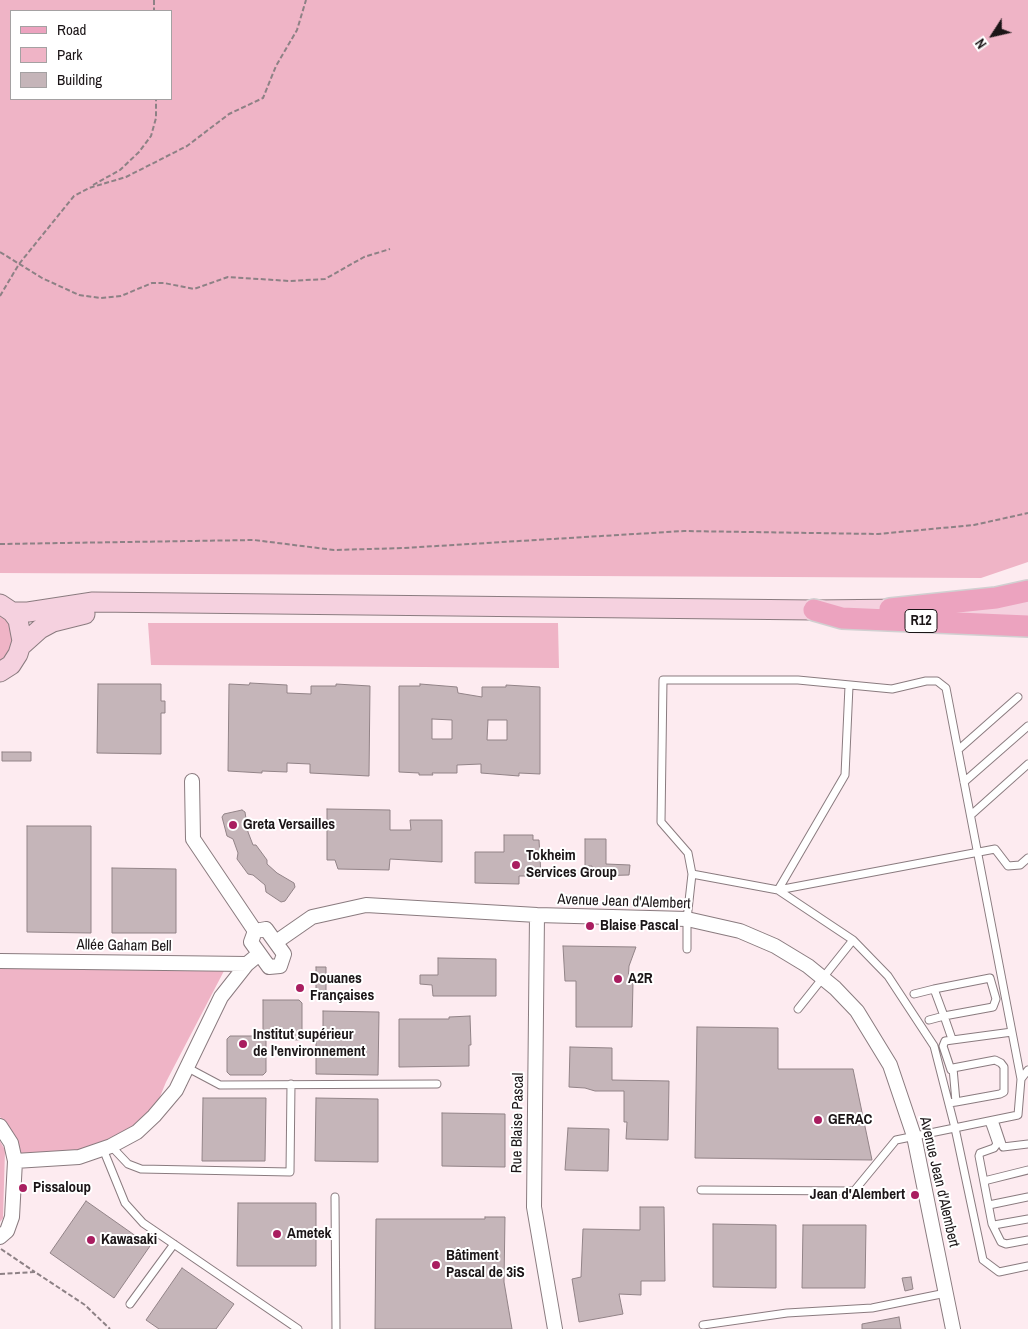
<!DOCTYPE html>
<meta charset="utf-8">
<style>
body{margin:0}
#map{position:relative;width:1028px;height:1329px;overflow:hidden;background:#fdebf0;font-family:"Archivo Narrow",sans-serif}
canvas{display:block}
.legend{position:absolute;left:10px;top:10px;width:162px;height:90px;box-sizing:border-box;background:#fff;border:1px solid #a4a1a2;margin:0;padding:6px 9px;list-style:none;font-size:15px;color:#1b1517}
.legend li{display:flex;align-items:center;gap:10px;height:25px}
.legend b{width:25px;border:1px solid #a4a1a2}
.north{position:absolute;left:968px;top:10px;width:50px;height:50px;-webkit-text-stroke:4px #fff;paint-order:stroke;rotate:235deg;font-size:14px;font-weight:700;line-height:20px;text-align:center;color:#1b1517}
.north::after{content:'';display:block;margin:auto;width:18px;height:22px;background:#1b1517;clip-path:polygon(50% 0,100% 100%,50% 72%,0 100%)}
</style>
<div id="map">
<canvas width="1028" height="1329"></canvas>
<ul class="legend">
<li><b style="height:6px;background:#eca3bf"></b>Road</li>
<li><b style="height:14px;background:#efb4c6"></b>Park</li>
<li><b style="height:14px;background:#c5b5b9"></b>Building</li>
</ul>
<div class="north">N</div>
</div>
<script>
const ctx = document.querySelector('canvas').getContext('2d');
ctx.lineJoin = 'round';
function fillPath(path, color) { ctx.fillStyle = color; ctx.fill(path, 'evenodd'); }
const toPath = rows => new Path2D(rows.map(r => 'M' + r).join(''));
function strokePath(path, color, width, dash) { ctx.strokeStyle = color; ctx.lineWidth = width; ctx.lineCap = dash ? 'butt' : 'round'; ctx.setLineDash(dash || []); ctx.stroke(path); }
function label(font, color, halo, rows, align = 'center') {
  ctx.font = font + ' "Archivo Narrow",sans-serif'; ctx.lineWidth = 4; ctx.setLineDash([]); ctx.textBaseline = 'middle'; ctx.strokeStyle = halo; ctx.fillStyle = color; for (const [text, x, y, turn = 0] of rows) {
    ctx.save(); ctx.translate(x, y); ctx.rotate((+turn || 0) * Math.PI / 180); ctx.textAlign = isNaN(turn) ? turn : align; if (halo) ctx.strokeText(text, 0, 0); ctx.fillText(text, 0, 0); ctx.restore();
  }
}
fillPath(toPath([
 [0,0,1028,0,1028,562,981,578,0,573],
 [11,11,171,11,171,99,11,99],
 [0,614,10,624,13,636,11,649,0,662],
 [148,623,558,623,559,668,151,665],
 [0,965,225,969,166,1082,157,1104,135,1126,110,1142,76,1152,21,1157,12,1132,0,1117],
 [0,1141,5,1150,3,1218,0,1222]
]), '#efb4c6');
const building = toPath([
 [250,683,287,685,287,693,311,694,311,686,336,686,336,684,370,686,369,776,310,773,310,764,287,763,287,772,262,771,262,773,228,771,229,684,249,685,250,683],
 [98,684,161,684,161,701,165,701,165,713,161,713,161,754,97,753,98,684],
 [420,684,457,687,458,693,482,697,482,687,506,687,506,685,540,687,540,774,519,773,519,776,481,773,481,764,457,765,457,773,432,773,433,775,419,775,419,773,399,772,399,686,420,686,420,684],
 [432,719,452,720,452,739,432,739,432,719],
 [488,720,507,720,507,740,487,740,488,720],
 [2,752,31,752,31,761,2,761,2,752],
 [327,809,390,810,390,830,411,830,410,820,442,820,442,862,390,859,389,870,338,869,335,860,327,860,327,809],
 [242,810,245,812,248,832,253,845,256,845,267,860,267,864,277,873,294,883,295,887,285,901,281,902,266,892,265,885,253,875,248,874,237,859,238,853,233,839,227,836,222,817,224,814,242,810],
 [27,826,91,826,91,933,27,932,27,826],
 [504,835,533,835,533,840,539,840,541,876,519,876,519,884,475,883,475,852,504,852,504,835],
 [585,839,606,839,606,864,630,865,629,875,592,876,592,866,585,866,585,839],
 [112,868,176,869,176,933,112,933,112,868],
 [563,946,636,947,629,966,628,982,633,982,632,1027,576,1027,576,981,565,981,563,946],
 [438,958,496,959,496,996,433,996,432,985,420,984,420,975,438,975,438,958],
 [316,967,326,967,326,991,316,991,316,967],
 [263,1000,299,1000,302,1003,302,1040,266,1039,266,1072,263,1075,230,1075,227,1072,227,1039,230,1036,263,1036,263,1000],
 [323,1011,379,1012,378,1075,316,1074,316,1037,323,1037,323,1011],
 [470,1016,471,1045,469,1045,469,1066,399,1067,399,1019,449,1019,449,1017,470,1016],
 [697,1027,778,1028,778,1069,853,1069,872,1160,695,1158,697,1027],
 [570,1047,612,1048,612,1080,669,1081,668,1140,626,1139,627,1122,624,1122,624,1091,595,1091,585,1088,569,1087,570,1047],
 [203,1098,266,1098,265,1161,202,1161,203,1098],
 [316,1098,378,1099,378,1162,315,1161,316,1098],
 [442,1113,505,1114,505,1167,442,1166,442,1113],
 [568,1128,609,1129,608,1171,565,1170,568,1128],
 [86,1201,150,1246,114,1298,50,1253,86,1201],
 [238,1203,316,1203,316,1266,237,1266,238,1203],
 [640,1207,664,1207,665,1281,641,1281,641,1295,619,1294,623,1314,579,1322,572,1279,581,1277,583,1229,640,1230,640,1207],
 [485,1217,505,1217,504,1282,512,1329,375,1329,376,1219,485,1219,485,1217],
 [713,1224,776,1225,776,1288,713,1287,713,1224],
 [803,1225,866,1225,865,1288,802,1288,803,1225],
 [182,1268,234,1304,216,1329,159,1329,146,1320,182,1268],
 [911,1277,913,1289,905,1291,902,1278,911,1277],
 [899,1317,901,1329,862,1329,862,1324,899,1317]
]);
fillPath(building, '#c5b5b9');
strokePath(building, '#928387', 1);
const lane = toPath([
 [958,750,1018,697],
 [964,782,1028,726],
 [971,815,1028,764],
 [778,890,995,849,1008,866,1020,865,1028,858],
 [778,890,845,775,849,686],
 [687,949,687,919,692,874],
 [914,994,934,989],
 [798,1009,853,940],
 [929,1020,944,1016,993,1007,996,999,990,978,934,989,944,1016,952,1039],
 [188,1068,220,1085,437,1084],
 [951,1070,943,1046,945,1041,1012,1032],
 [1021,1079,946,688,937,681,926,681,892,689,798,680,663,680,661,822,688,853,692,874,778,890,853,940,888,976,934,1046,955,1128,983,1260,999,1272,1028,1266],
 [949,1103,956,1102,1000,1094,1004,1092,1004,1067,1001,1063,995,1060,953,1068,956,1102],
 [994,1120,1003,1147,1028,1144],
 [989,1121,997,1144,994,1148,980,1153,979,1156,992,1224,1001,1242,1006,1244,1028,1240],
 [111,1146,128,1164,141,1169,290,1172,291,1084],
 [103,1149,125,1203,143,1223,298,1329],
 [984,1181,1028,1170],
 [701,1190,854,1191,896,1140,1018,1115,1021,1079,1028,1070],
 [335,1197,336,1329],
 [989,1205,1028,1197],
 [994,1225,1028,1219],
 [130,1304,174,1244],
 [703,1325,787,1313,872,1308,946,1293]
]);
const street = toPath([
 [192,781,193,839,255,931],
 [537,915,534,1207,555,1329],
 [266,929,284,954,280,966,269,967,251,942,255,931,266,929],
 [276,942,312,917,366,905,537,915,687,919,740,931,775,946,808,966,835,988,857,1011,890,1065,914,1136,953,1329],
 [0,961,247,964],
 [0,1126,11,1143,15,1161,12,1217,7,1231,0,1237],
 [15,1161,79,1157,111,1146,137,1132,154,1116,176,1090,221,997,247,964,259,954]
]);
const secondary = toPath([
 [0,604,12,612,18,620,22,641,18,654,11,665,0,672],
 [957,610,1028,611],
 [12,612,28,612,93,602,814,610,905,609],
 [21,646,40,629,53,622,85,614]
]);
const primary = toPath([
 [890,609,996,598,1028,591],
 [814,610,842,618,1028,626]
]);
strokePath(lane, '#8a7b7f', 9);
strokePath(street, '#8a7b7f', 16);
strokePath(secondary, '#8a7b7f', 21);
strokePath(primary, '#d1d0d1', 24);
strokePath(toPath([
 [154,0,154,11],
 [93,185,120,170,139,152,151,136,156,118,156,99],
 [0,252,42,278,79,295,101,298,121,296,152,283,164,283,194,289,228,277,290,281,325,279,364,257,390,249],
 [0,296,19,264,74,196,89,188,126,177,187,146,229,114,263,98,276,66,297,30,306,0],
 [0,544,254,540,334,550,404,548,684,531,878,534,974,525,1028,513],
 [1,1249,35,1272],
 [0,1274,35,1272,85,1305,110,1329]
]), '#8d8185', 2, [5, 2.5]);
strokePath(lane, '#fff', 7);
strokePath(street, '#fff', 14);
strokePath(secondary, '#f5d1df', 19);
strokePath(primary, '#eca3bf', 21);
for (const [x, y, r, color] of [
 [233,825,5,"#a91e60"],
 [516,865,5,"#a91e60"],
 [590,926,5,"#a91e60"],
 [618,979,5,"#a91e60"],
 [300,988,5,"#a91e60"],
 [243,1044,5,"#a91e60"],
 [818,1120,5,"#a91e60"],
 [23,1188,5,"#a91e60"],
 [915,1195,5,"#a91e60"],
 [277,1234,5,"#a91e60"],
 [91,1240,5,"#a91e60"],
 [436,1265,5,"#a91e60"]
]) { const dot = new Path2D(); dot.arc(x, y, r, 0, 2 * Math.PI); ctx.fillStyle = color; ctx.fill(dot); strokePath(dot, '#fff', 2); }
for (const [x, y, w] of [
 [921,621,32]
]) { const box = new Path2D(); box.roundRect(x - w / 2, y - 11.5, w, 23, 4); ctx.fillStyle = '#fff'; ctx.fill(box); strokePath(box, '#1b1517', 1); }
label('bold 14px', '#1b1517', null, [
 ["R12",921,621]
]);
label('bold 15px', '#1b1517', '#fff', [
 ["Greta Versailles",243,825],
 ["Tokheim",526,856],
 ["Services Group",526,873],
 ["Blaise Pascal",600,926],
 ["Douanes",310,979],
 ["Françaises",310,996],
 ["A2R",628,979],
 ["Institut supérieur",253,1035],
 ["de l'environnement",253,1052],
 ["GERAC",828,1120],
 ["Pissaloup",33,1188],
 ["Jean d'Alembert",905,1195,"right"],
 ["Ametek",287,1234],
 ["Kawasaki",101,1240],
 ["Bâtiment",446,1256],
 ["Pascal de 3iS",446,1273]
], 'left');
label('15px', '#1b1517', '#fff', [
 ["Avenue Jean d'Alembert",624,902,2],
 ["Allée Gaham Bell",124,946,1],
 ["Rue Blaise Pascal",518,1123,-89],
 ["Avenue Jean d'Alembert",939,1182,77]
]);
</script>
